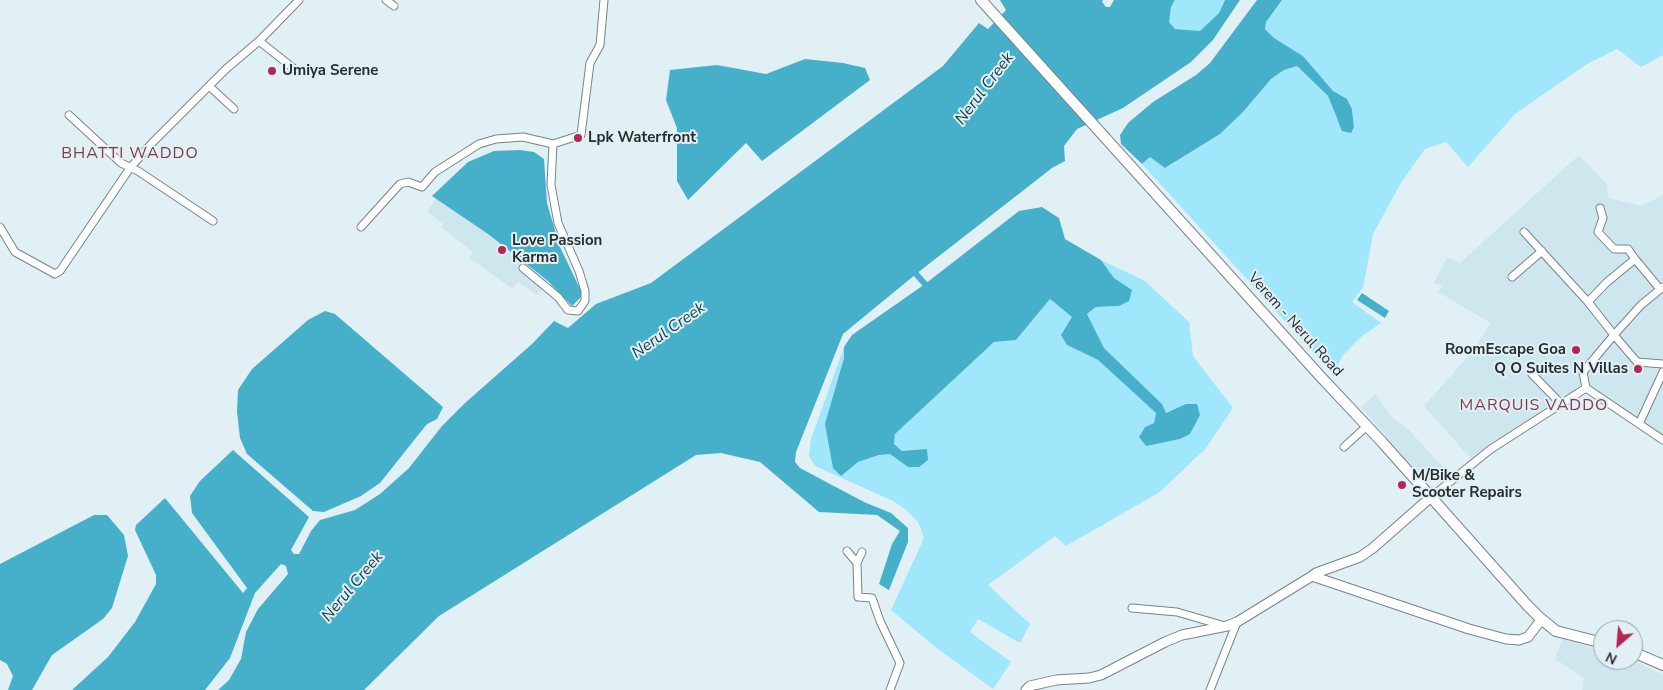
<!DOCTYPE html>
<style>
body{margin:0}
#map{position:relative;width:1663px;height:690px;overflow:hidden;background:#e1f0f5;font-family:"Nunito Sans",sans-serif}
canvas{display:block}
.north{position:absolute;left:1593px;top:620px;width:50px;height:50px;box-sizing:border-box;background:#e1f0f5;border:1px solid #97a2a5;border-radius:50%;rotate:207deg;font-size:14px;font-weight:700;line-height:20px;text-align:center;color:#272d2e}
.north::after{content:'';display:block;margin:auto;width:18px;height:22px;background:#b62654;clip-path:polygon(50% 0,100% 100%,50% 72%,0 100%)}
</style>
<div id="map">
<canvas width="1663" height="690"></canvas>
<div class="north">N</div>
</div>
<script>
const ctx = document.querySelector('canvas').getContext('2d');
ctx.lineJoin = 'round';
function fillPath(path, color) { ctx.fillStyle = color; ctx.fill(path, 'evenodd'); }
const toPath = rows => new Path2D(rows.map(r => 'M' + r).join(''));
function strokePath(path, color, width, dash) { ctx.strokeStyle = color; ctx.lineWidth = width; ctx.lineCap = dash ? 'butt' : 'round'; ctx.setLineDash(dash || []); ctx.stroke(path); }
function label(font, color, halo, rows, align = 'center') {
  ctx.font = font + ' "Nunito Sans",sans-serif'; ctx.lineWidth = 4; ctx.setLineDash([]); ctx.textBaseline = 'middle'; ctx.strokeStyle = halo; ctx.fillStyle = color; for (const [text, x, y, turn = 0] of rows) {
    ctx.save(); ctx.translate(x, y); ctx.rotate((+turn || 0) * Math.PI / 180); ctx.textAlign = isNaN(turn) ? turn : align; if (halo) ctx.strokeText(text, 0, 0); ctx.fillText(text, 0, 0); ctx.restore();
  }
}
fillPath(toPath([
 [1579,155,1607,184,1608,198,1641,206,1663,195,1663,436,1585,385,1489,447,1472,460,1424,406,1470,354,1491,323,1438,292,1442,286,1434,283,1447,257,1460,263],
 [437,198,488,234,548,281,537,295,518,282,513,289,469,258,473,252,441,227,443,224,427,211],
 [1375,394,1393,418,1407,428,1443,467,1426,483,1361,407],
 [1562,639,1603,651,1603,660,1633,660,1663,675,1663,690,1582,690,1584,678,1555,659]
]), '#cee7ee');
fillPath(toPath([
 [1175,0,1225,0,1219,13,1201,31,1175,29,1168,22,1171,7],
 [1282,0,1663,0,1663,55,1641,67,1617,49,1587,64,1515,114,1468,167,1446,142,1425,149,1401,183,1373,234,1363,288,1352,302,1381,323,1361,337,1342,356,1334,375,1142,164,1150,157,1166,168,1220,134,1243,112,1271,79,1284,70,1297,66,1328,96,1337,120,1354,127,1352,109,1347,99,1333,91,1303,56,1274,38,1265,29,1266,22],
 [1101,260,1145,281,1189,322,1193,356,1233,408,1206,448,1160,492,1066,546,1055,536,988,585,1030,624,1020,643,978,619,970,632,1011,662,993,689,934,646,891,610,924,538,918,522,905,509,893,501,815,466,809,456,811,439,844,347,841,475,858,462,879,455,890,453,908,467,902,451,894,444,895,434,994,342,1016,340,1050,299,1072,317,1061,335,1067,345,1098,360,1156,413,1154,423,1145,427,1146,445,1180,439,1190,434,1186,404,1166,413,1162,404,1104,348,1087,314,1096,307,1119,306,1114,278]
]), '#a0e7fb');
fillPath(toPath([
 [1000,0,1103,0,1102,2,1106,7,1110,7,1114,0,1175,0,1171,7,1169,22,1175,29,1200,31,1219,13,1225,0,1240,0,1213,40,1191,62,1123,108,1077,129,1064,146,1065,161,1052,168,916,274,843,334,796,452,795,462,800,468,864,502,891,513,908,528,908,542,889,590,879,584,892,544,900,531,877,515,819,512,760,462,721,453,696,455,439,616,364,690,218,690,229,680,241,659,246,632,258,609,288,574,286,566,281,564,255,593,230,658,205,690,72,690,108,657,135,622,156,584,156,575,135,530,136,525,165,498,243,593,247,588,192,513,190,496,200,481,233,450,309,517,291,550,294,554,299,554,311,531,320,520,355,510,380,494,409,468,442,426,465,403,532,344,554,321,568,328,596,304,651,283,943,66,979,23,988,29,1006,10],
 [1257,0,1282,0,1266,22,1265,29,1274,38,1303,56,1333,91,1347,99,1352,109,1354,127,1351,133,1342,131,1328,96,1297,66,1284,70,1271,79,1243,112,1220,134,1165,168,1150,157,1142,164,1121,144,1120,135,1128,123,1153,102,1196,75,1210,63],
 [805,59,843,63,865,68,870,80,762,161,746,143,688,200,677,181,677,128,666,100,670,70,717,65,766,74],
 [520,150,534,152,544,159,547,203,560,247,583,295,572,306,548,281,488,234,432,196,468,162,494,151],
 [1042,207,1059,218,1065,239,1101,260,1114,278,1132,290,1129,301,1119,306,1096,307,1087,314,1104,348,1162,404,1166,413,1186,404,1197,404,1200,415,1190,434,1180,439,1146,446,1139,437,1145,427,1154,423,1156,413,1098,360,1067,345,1061,335,1072,317,1050,299,1016,340,994,342,895,434,894,444,902,451,927,449,928,460,919,467,908,467,890,454,879,455,858,462,841,476,833,468,825,424,844,358,844,347,852,335,925,284,1019,211],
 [1362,293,1389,311,1385,318,1357,300],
 [325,311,335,314,443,407,437,419,427,424,380,483,361,496,324,512,313,511,247,454,240,438,237,412,238,390,252,369,308,320],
 [94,515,107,515,124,535,128,556,112,608,103,619,52,655,32,690,8,690,13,676,7,664,0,660,0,564]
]), '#46b0cb');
strokePath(toPath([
 [916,274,925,284]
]), '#46b0cb', 6);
const minor = toPath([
 [386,0,394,6],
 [259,41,297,71],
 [209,86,234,109],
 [69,115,121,163,138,171,213,221],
 [0,227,15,252,55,274,60,271,130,168,152,143,226,69,259,41,299,0],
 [361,227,400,184,408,182,422,187,435,172,479,144,496,139,523,137,553,144],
 [1524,232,1588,302,1614,335,1641,305,1663,287],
 [1635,259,1660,289],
 [523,268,558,297,568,310,578,311,585,301,585,291,579,271,558,223,551,185,553,144,581,135,590,63,600,45,604,0],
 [1512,277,1542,251],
 [1588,302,1606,283,1635,259,1628,249,1614,249,1598,232,1603,218,1600,208],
 [1532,374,1561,404],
 [1586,388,1583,372,1614,335,1637,362,1663,364],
 [1639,424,1663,372],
 [1344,447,1367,426],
 [1431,497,1491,449,1586,388,1663,440],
 [847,551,857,563,858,597,872,598,880,621,900,663,890,690],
 [857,563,862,552],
 [1132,608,1177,612,1225,626],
 [1210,690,1237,622]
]);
const tertiary = toPath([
 [1312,576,1316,573,1360,557,1373,548,1431,497],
 [1026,690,1030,686,1056,680,1089,678,1101,675,1165,642,1182,635,1227,626,1237,622,1312,576,1469,629,1506,639,1519,640,1528,637,1541,620]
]);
const secondary = toPath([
 [981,0,1320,376,1382,442,1527,605,1540,618,1556,631,1603,643],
 [1633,652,1663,665]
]);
strokePath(minor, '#768488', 9);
strokePath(tertiary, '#768488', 11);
strokePath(secondary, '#768488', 12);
strokePath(minor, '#fff', 7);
strokePath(tertiary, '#fff', 9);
strokePath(secondary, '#fff', 10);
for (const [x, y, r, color] of [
 [272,71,5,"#b62654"],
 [578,138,5,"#b62654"],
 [502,250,5,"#b62654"],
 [1576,350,5,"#b62654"],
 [1638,369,5,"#b62654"],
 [1402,485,5,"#b62654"]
]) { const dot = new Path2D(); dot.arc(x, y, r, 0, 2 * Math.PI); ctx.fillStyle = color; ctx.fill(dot); strokePath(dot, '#e1f0f5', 2); }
label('bold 15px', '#272d2e', '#e1f0f5', [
 ["Umiya Serene",282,71],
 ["Lpk Waterfront",588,138],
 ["Love Passion",512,241],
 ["Karma",512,258],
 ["RoomEscape Goa",1566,350,"right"],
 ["Q O Suites N Villas",1628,369,"right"],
 ["M/Bike &",1412,476],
 ["Scooter Repairs",1412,493]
], 'left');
label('15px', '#272d2e', '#e1f0f5', [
 ["Verem - Nerul Road",1295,325,48]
]);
label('italic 16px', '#13424d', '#e1f0f5', [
 ["Nerul Creek",985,89,-53],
 ["Nerul Creek",669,331,-35],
 ["Nerul Creek",353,587,-50]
]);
ctx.letterSpacing = '1px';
label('16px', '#803949', '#e1f0f5', [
 ["BHATTI WADDO",130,154],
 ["MARQUIS VADDO",1534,406]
]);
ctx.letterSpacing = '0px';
</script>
